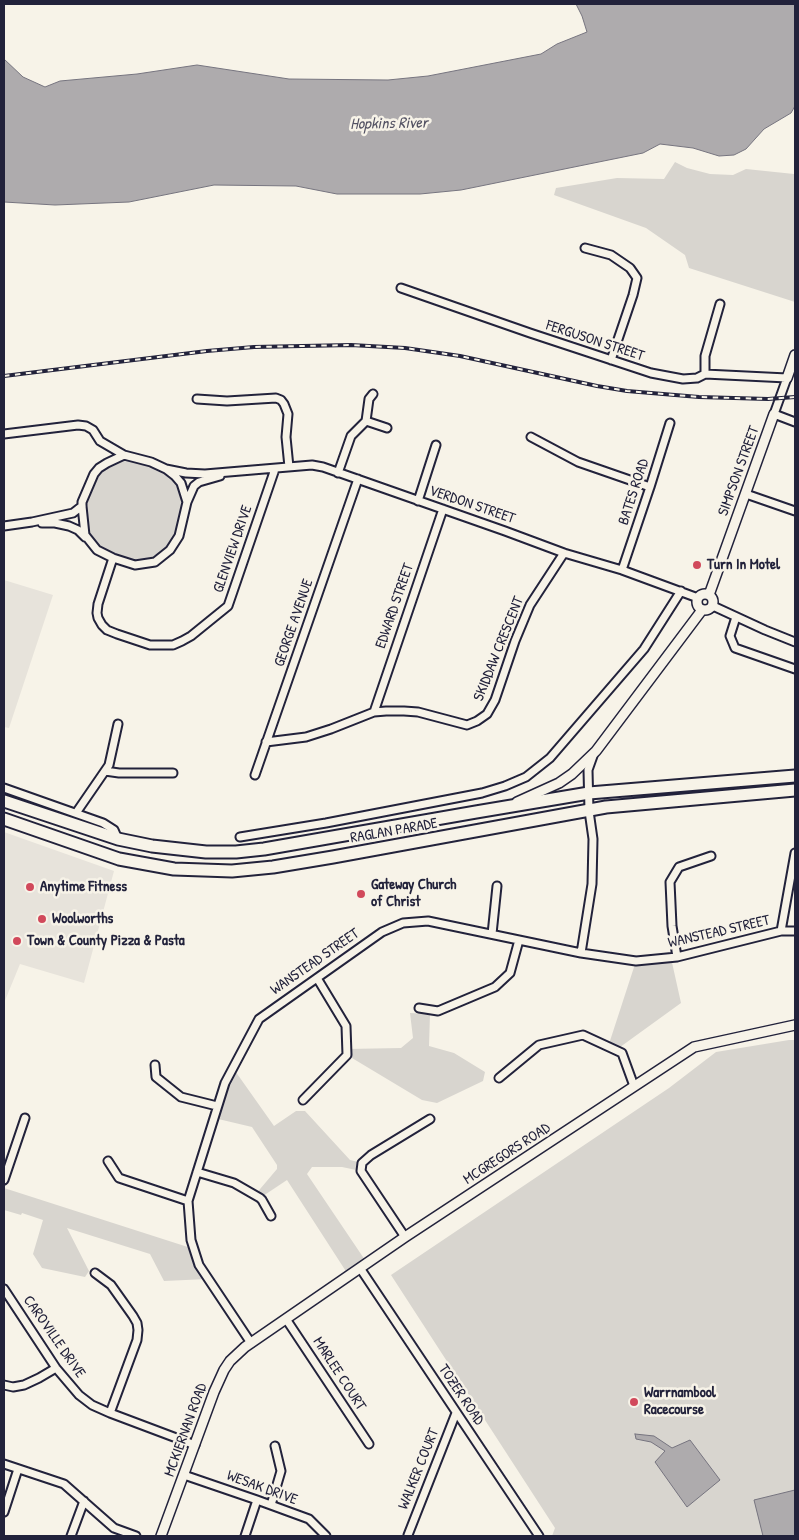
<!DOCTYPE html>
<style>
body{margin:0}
#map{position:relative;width:799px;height:1540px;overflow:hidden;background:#f7f3e8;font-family:"Patrick Hand",sans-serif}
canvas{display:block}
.frame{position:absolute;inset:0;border:5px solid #22223b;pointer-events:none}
</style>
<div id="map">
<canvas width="799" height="1540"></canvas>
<div class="frame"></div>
</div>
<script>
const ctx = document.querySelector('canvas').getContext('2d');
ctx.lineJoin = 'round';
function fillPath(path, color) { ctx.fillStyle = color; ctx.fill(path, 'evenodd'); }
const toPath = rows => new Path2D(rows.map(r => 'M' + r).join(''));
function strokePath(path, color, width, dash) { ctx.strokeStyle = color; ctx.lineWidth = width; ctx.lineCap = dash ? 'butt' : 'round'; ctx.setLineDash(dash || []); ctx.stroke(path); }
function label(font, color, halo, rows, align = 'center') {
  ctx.font = font + ' "Patrick Hand",sans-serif'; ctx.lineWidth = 5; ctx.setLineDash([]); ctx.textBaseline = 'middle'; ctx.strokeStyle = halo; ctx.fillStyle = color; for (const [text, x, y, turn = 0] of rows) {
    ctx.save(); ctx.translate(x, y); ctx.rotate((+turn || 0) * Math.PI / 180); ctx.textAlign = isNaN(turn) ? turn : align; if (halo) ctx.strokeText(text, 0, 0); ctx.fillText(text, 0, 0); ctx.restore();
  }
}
fillPath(toPath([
 [4,580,53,595,9,728,4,727],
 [4,832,114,871,84,983,20,964,4,1003]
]), '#e7e3db');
fillPath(toPath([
 [675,162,687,168,710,174,733,175,746,169,794,174,795,173,795,302,689,268,685,255,646,228,554,195,556,188,617,178,664,179],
 [124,455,137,458,175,476,186,496,179,536,155,562,135,565,97,550,85,535,82,502,94,474],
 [671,958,681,1003,616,1050,608,1047,636,961],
 [410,1013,430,1014,429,1046,454,1053,485,1072,483,1081,437,1103,422,1100,347,1055,347,1049,401,1048,413,1038],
 [789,1040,795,1040,795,1536,552,1536,555,1528,391,1275,669,1088,716,1052],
 [233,1068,274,1126,296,1111,305,1111,350,1160,362,1163,361,1171,342,1167,312,1167,307,1174,367,1263,349,1276,287,1180,260,1198,255,1195,277,1169,277,1165,252,1127,214,1118],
 [4,1188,194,1249,207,1279,164,1281,150,1254,67,1228,89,1271,85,1277,42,1268,33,1254,43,1220,22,1213,21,1215,4,1210]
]), '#d8d5cf');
const water = toPath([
 [576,4,795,4,795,106,791,113,764,129,746,149,734,155,719,156,693,148,660,144,643,153,461,190,420,194,337,194,296,186,214,185,129,202,55,205,4,202,4,59,23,77,45,87,60,81,137,74,197,65,289,79,388,80,428,76,541,54,557,44,587,32,582,16,576,4],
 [635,1434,654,1436,672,1448,690,1440,720,1480,687,1507,655,1462,665,1451,651,1442,636,1439,635,1434],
 [795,1490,795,1536,763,1536,754,1500,795,1490]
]);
fillPath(water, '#aeabad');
strokePath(water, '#76747f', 1);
const minor = toPath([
 [585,248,611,255,630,268,637,278,633,295,611,360],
 [401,288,530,333,651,373,683,379,697,378,705,374,787,378,774,414,795,422],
 [705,374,705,356,720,304],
 [197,399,227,401,276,398,281,400,284,404,288,414,286,437,289,467],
 [366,421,387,428],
 [4,434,78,425,86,426,93,430,100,441,124,455],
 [531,437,578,462,650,487],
 [166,469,175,476,181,483,187,502,179,536,170,550,155,562,135,565,113,558,97,550,85,535,82,506,82,502,94,474,99,468,107,463,124,455,151,462,166,469,186,473,205,474,312,465,323,467,505,531,564,553,622,570,698,598],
 [338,473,351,436,366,421,369,399,373,394],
 [746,494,795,511],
 [418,501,436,445],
 [187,502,194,486,199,482,220,476],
 [42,523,55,523,69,526,78,530,85,537],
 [4,526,32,522,73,513,82,506],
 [113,558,98,604,97,613,98,618,102,625,107,630,117,634,150,645,173,645,182,641,191,636,228,606,275,469],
 [622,570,650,487,670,423],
 [713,606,765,630,795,642],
 [736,617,730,636,735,648,795,669],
 [374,712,443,509],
 [266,742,306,737,331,729,374,712,386,711,404,711,418,712,467,725,477,721,487,714,495,700,515,641,530,605,564,553],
 [105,771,119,773,173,773],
 [255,775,358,479],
 [4,788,103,823,114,830,118,839],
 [76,813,109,765,118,724],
 [240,837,326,823,482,793,505,786,526,777,550,758,644,649,681,591],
 [781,931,795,853],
 [492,934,497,886],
 [581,953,592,884,593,839,589,811,588,770,593,756],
 [677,957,672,926,670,882,679,867,711,856],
 [419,1008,438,1011,495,987,510,973,519,940],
 [155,1065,156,1077,181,1097,217,1106],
 [499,1078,539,1045,583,1035,622,1053,634,1086],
 [303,1100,347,1055,346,1026,317,978],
 [108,1161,119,1178,188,1201],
 [197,1172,234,1183,260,1198,262,1200,271,1216],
 [4,1180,25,1118],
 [405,1237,361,1171,362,1163,371,1155,430,1119],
 [360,1268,539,1536],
 [95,1273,111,1285,133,1316,137,1323,138,1330,137,1340,110,1413],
 [4,1289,56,1368,79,1395,92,1405,110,1413,195,1445],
 [286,1319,369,1444],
 [251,1343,199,1265,191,1240,188,1201,225,1083,259,1019,382,932,403,923,428,921,581,953,636,961,677,957,781,931,795,931],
 [4,1385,13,1387,24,1385,39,1378,56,1368],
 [4,1464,64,1484,114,1528,136,1536],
 [184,1475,257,1500,309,1519,326,1536],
 [271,1505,281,1471,275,1446],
 [4,1512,18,1469],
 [408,1535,456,1413],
 [71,1536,84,1501],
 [245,1536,257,1500]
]);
const tertiary = toPath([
 [787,378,795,355],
 '697 602a8 8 0 1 1 16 0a8 8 0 1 1-16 0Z',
 [709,595,774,414],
 [517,802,559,783,572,774,596,751,702,610],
 [161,1536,214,1392,224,1370,230,1361,245,1347,405,1237,694,1047,795,1025]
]);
const trunk = toPath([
 [4,801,118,839,152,846,206,852,236,852,264,849,476,812,589,793,795,776],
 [4,819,119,859,174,869,232,871,273,867,333,857,606,807,795,790]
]);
strokePath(minor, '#22223b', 11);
strokePath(tertiary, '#22223b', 12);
strokePath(trunk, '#22223b', 15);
strokePath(minor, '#f7f3e8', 7);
strokePath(tertiary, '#f7f3e8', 9);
strokePath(trunk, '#f7f3e8', 11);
const rail = toPath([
 [4,376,207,351,254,347,351,345,405,348,460,356,597,386,627,391,699,397,768,399,795,397]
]);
strokePath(rail, '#22223b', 4);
strokePath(rail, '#f7f3e8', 2, [5.5]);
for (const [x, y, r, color] of [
 [697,565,5,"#d1495b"],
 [30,887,5,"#d1495b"],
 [361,894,5,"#d1495b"],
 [42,919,5,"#d1495b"],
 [17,941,5,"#d1495b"],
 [634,1402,5,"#d1495b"]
]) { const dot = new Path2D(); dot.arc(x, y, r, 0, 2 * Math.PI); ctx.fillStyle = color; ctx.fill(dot); strokePath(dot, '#f7f3e8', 2); }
label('15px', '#22223b', '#f7f3e8', [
 ["FERGUSON STREET",595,341,18],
 ["SIMPSON STREET",739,471,-70],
 ["BATES ROAD",634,492,-72],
 ["VERDON STREET",472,505,19],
 ["GLENVIEW DRIVE",233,549,-71],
 ["EDWARD STREET",395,606,-71],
 ["GEORGE AVENUE",294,623,-71],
 ["SKIDDAW CRESCENT",499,649,-68],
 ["RAGLAN PARADE",394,831,-10],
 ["WANSTEAD STREET",719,932,-13],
 ["WANSTEAD STREET",315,962,-35],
 ["MCGREGORS ROAD",507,1154,-33],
 ["CAROVILLE DRIVE",54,1337,55],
 ["MARLEE COURT",339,1374,57],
 ["TOZER ROAD",461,1395,56],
 ["MCKIERNAN ROAD",186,1430,-70],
 ["WALKER COURT",419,1469,-68],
 ["WESAK DRIVE",262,1488,20]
]);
label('bold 15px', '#22223b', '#f7f3e8', [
 ["Turn In Motel",707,565],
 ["Gateway Church",371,885],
 ["of Christ",371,902],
 ["Anytime Fitness",40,887],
 ["Woolworths",52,919],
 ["Town & County Pizza & Pasta",27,941],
 ["Warrnambool",644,1393],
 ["Racecourse",644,1410]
], 'left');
label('italic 16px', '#535263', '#f7f3e8', [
 ["Hopkins River",389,124,-1]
]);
</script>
